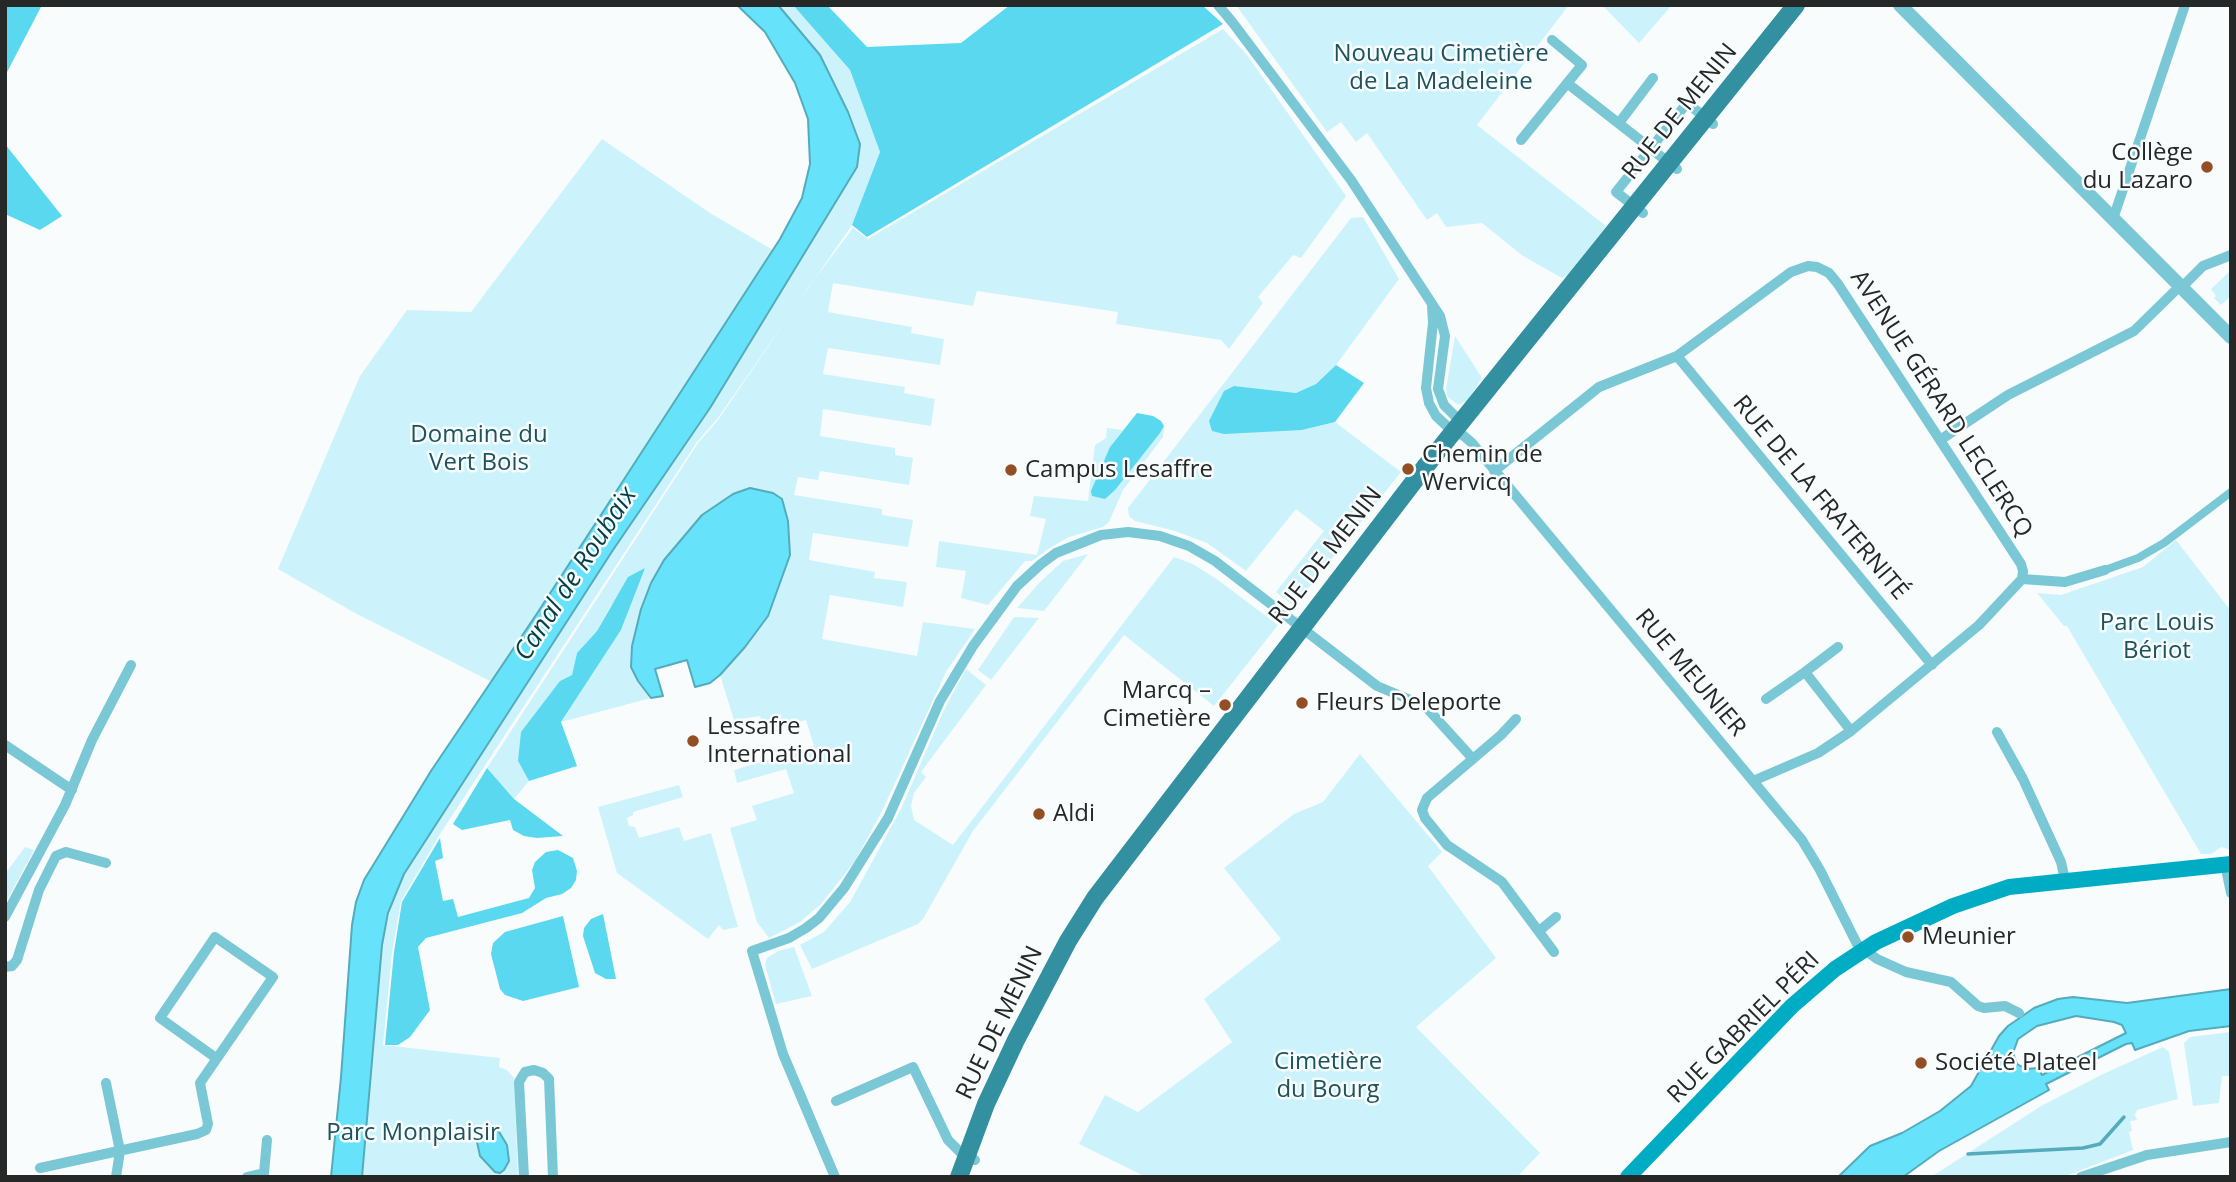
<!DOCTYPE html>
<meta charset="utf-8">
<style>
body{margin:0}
#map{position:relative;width:2236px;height:1182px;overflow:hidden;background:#f8fcfd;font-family:"Open Sans",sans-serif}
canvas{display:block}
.frame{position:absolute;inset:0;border:7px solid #262828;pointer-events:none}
</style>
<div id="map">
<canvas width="2236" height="1182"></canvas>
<div class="frame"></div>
</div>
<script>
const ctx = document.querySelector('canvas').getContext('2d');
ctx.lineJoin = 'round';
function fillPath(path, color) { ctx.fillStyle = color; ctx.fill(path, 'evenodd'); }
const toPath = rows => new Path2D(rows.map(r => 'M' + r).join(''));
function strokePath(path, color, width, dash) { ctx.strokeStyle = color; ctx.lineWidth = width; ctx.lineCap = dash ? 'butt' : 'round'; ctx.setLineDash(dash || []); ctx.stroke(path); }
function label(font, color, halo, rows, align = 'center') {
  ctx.font = font + ' "Open Sans",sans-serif'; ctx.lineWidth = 5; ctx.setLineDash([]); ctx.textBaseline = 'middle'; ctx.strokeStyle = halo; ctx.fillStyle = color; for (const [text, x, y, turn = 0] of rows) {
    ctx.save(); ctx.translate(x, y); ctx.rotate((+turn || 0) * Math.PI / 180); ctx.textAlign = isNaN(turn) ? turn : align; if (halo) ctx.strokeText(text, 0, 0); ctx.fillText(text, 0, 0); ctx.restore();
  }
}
fillPath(toPath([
 [778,5,793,5,850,70,880,152,852,225,718,418,697,442,440,834,401,901,392,952,383,1045,500,1058,499,1067,507,1070,514,1078,518,1177,362,1177,382,945,395,891,404,874,613,550,710,408,778,296,848,112,820,55],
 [1236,5,1569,5,1477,125,1606,226,1570,274,1562,278,1523,256,1482,223,1446,227,1437,213,1427,220,1367,133,1356,142,1341,122,1327,132],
 [1602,5,1672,5,1639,43],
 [1223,29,1247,55,1346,196,1301,258,1293,255,1258,297,1263,303,1229,349,1221,340,1116,324,1118,312,977,291,973,306,833,283,828,312,912,327,911,333,944,339,940,365,828,348,823,374,905,387,904,393,935,399,931,426,823,409,820,436,895,448,895,455,913,458,909,485,820,471,818,480,798,477,794,495,882,509,882,515,913,520,908,547,813,533,809,560,875,572,874,578,907,582,903,607,830,595,822,639,917,656,923,622,975,629,946,672,883,809,855,861,821,904,800,922,769,938,757,922,730,828,757,820,752,806,794,793,786,769,737,783,734,770,814,746,806,720,764,731,760,716,734,720,720,675,768,616,790,555,702,515,664,560,641,609,638,681,651,698,561,722,621,630,632,601,611,605,597,631,577,653,572,675,560,681,518,761,529,781,514,799,487,768,698,443,718,420,810,285,853,228,868,239],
 [602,139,710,213,773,250,492,682,355,613,278,569,360,376,407,310,471,312],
 [1363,217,1399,279,1336,365,1316,384,1296,393,1234,386,1302,430,1335,422,1401,472,1294,606,1276,592,1324,531,1296,509,1246,571,1207,543,1175,531,1135,521,1129,516,1128,508,1351,218],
 [2231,270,2231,296,2221,305,2214,298,2216,296,2211,289],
 [1455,336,1482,378,1467,401,1458,405,1447,396,1446,389],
 [1164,426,1163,437,1123,490,1109,522,1103,527,1069,537,1048,549,1032,561,1025,561,988,605,961,598,966,571,936,567,939,541,1037,555,1046,519,1030,516,1034,496,1088,501,1095,445,1106,438,1107,428,1123,430,1110,447,1160,433],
 [2176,540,2231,611,2231,850,2221,847,2211,854,2201,854,2067,626,2064,626,2037,593,2061,595,2143,567],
 [1088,554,1044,611,1017,608,1040,582,1063,561],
 [1174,557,1193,564,1218,580,1278,625,1214,706,1124,635,973,831,923,919,918,924,812,969,800,945,824,932,850,902,901,809,944,710,966,669,986,685,921,772,926,777,914,793,911,806,914,820,953,845],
 [1014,617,1039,618,991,680,978,670],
 [1360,754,1442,852,1428,866,1496,958,1416,1027,1540,1153,1517,1177,1146,1177,1079,1144,1105,1095,1138,1112,1232,1042,1204,999,1281,939,1224,868,1294,814,1323,802],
 [679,785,683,797,633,812,633,815,627,818,629,826,635,827,639,838,679,827,684,841,711,833,738,927,723,930,719,925,708,939,617,873,598,807],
 [25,847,34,850,5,904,5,874],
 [794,947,812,996,776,1004,765,965,767,958,778,951],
 [2231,1032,2231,1076,2222,1076,2219,1103,2193,1106,2184,1043,2190,1037],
 [2163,1047,2169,1052,2178,1099,2137,1110,2135,1115,2137,1120,2130,1121,2132,1131,2129,1132,2133,1150,2063,1177,1931,1177,2041,1106,2103,1074]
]), '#ccf3fb');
fillPath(toPath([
 [5,5,42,5,5,76],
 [793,5,827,5,867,47,961,43,1010,5,1202,5,1223,24,867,237,852,225,880,152,850,70],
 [5,144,62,216,40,230,5,214],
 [1336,365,1364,383,1335,422,1302,430,1224,434,1212,431,1209,421,1224,391,1234,386,1296,393,1316,384],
 [1137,413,1153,416,1161,421,1164,426,1160,433,1115,490,1105,499,1092,496,1091,491,1110,447],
 [645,568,621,630,561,722,577,766,529,781,518,761,521,732,560,681,572,675,577,653,597,631,628,577],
 [487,768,514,799,563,836,537,838,524,836,513,830,510,820,462,830,453,824],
 [440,838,443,858,435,861,443,901,453,899,458,917,529,898,535,888,532,870,535,862,546,852,558,850,573,858,577,871,576,880,571,888,562,894,546,898,522,913,426,938,418,947,430,1010,410,1037,398,1045,385,1045,394,952,402,902],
 [603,914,616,979,606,979,595,973,583,936,584,928,591,919],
 [563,916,579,987,523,1001,505,995,500,989,491,954,493,943,505,932]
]), '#59d8ef');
const water = toPath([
 [737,5,778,5,820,55,848,112,860,144,857,167,710,408,613,550,404,874,388,913,382,945,362,1177,331,1177,341,1077,352,925,356,902,364,880,431,771,536,615,780,239,802,198,810,164,808,119,795,83,765,32,737,5],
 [750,488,773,493,782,499,788,521,790,555,768,616,745,647,720,675,710,683,695,687,687,660,655,669,663,696,651,698,638,681,631,667,632,646,641,609,651,583,664,560,702,515,733,494,750,488],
 [2231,989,2231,1026,2189,1031,2135,1050,2132,1043,2126,1044,2046,1084,2049,1090,1939,1151,1903,1177,1838,1177,1870,1146,1902,1133,1940,1111,1971,1086,1999,1036,2008,1026,2034,1008,2058,999,2073,997,2127,1003,2231,989],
 [2076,1016,2114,1022,2122,1025,2126,1033,2042,1075,2038,1068,2026,1069,2017,1064,2013,1053,2018,1039,2037,1026,2076,1016],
 [485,1129,498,1130,507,1145,509,1161,504,1170,500,1173,495,1172,480,1156,476,1137,477,1132,485,1129]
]);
fillPath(water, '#66e3fb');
strokePath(water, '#53abbc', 2);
strokePath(toPath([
 [1968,1154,2083,1148,2100,1144,2124,1117]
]), '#53abbc', 3.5);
strokePath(toPath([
 [2105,570,2138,558,2164,543,2231,492]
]), '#7ac7d6', 8);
strokePath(toPath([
 [1218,5,1233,23,1351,180,1440,316,1445,336,1438,389,1444,405,1456,417,1461,427],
 [1567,83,1677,169],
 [1619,123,1653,78],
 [1521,140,1582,65,1552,40],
 [1643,213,1616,192,1687,103,1713,124],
 [2113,219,2185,5],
 [2181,288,2203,266,2231,255],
 [1432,306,1433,323,1426,388,1429,403,1436,416,1449,428,1464,436,1472,443,1802,840,1820,870,1857,944,1877,959,1906,972,1951,982,1978,1006,1984,1008,2005,1006,2019,1013],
 [1677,356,1932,665],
 [1940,440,2008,395,2134,331,2180,286],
 [1494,471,1599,387,1677,356,1791,272,1808,266,1817,267,1829,273,1838,284,2021,564,2023,571,2022,579],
 [2022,579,2065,582,2105,570],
 [1838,647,1805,672,1851,731],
 [1766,699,1805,672],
 [1516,719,1501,735,1427,798,1422,810,1425,818,1447,845,1502,882,1554,952],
 [1997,732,2023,779,2061,862,2065,880],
 [5,745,72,790],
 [1753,781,1818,753,1851,731,1979,625,2022,579],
 [2225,864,2231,893],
 [5,917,65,805,92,740,131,665],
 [1539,931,1556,917],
 [5,967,12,966,17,960,39,890,56,856,66,852,106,863],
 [106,1083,120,1151,116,1177],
 [836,1101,913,1067,948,1140,961,1153,975,1160],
 [40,1168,197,1134,206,1130,208,1124,200,1083,273,977,215,937,160,1018,216,1058],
 [247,1177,264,1173,267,1140],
 [524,1177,519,1082,525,1072,534,1070,543,1073,549,1079,553,1177],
 [835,1177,783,1054,752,951,789,938,806,928,819,918,844,888,888,818,940,701,973,646,1017,586,1041,564,1056,553,1101,535,1128,532,1160,536,1189,546,1215,561,1377,686,1425,706,1473,759],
 [2081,1177,2147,1155,2231,1142]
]), '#7ac7d6', 10);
strokePath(toPath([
 [1900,5,2231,337]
]), '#7ac7d6', 14);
strokePath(toPath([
 [1628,1177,1792,1006,1835,969,1876,942,1953,906,2009,887,2231,864]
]), '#00acc3', 16);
strokePath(toPath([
 [959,1177,986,1104,1016,1040,1068,941,1095,898,1425,467,1796,5]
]), '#3290a1', 18);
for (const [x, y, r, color] of [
 [2207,167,7,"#934e24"],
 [1408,469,7,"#934e24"],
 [1011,470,7,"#934e24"],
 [1302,703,7,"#934e24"],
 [1225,705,7,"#934e24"],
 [693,741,7,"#934e24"],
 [1039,814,7,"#934e24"],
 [1908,937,7,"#934e24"],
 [1921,1063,7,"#934e24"]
]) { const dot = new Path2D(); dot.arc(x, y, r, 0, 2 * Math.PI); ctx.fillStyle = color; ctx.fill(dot); strokePath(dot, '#f8fcfd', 2.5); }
label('24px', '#1d535d', '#f8fcfd', [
 ["Nouveau Cimetière",1441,54],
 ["de La Madeleine",1441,82],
 ["Domaine du",479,435],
 ["Vert Bois",479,463],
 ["Parc Louis",2157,623],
 ["Bériot",2157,651],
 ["Cimetière",1328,1062],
 ["du Bourg",1328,1090],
 ["Parc Monplaisir",413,1133]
]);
label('24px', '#262828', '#f8fcfd', [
 ["RUE DE MENIN",1680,112,-51],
 ["AVENUE GÉRARD LECLERCQ",1941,404,57],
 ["RUE DE LA FRATERNITÉ",1820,498,50],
 ["RUE DE MENIN",1326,556,-52],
 ["RUE MEUNIER",1690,673,50],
 ["RUE DE MENIN",1000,1023,-64],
 ["RUE GABRIEL PÉRI",1744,1028,-45]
]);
label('24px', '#262828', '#f8fcfd', [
 ["Collège",2193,153,"right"],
 ["du Lazaro",2193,181,"right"],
 ["Chemin de",1422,455],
 ["Wervicq",1422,483],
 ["Campus Lesaffre",1025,470],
 ["Marcq –",1211,691,"right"],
 ["Cimetière",1211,719,"right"],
 ["Fleurs Deleporte",1316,703],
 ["Lessafre",707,727],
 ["International",707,755],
 ["Aldi",1053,814],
 ["Meunier",1922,937],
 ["Société Plateel",1935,1063]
], 'left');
label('italic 26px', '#023f49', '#f8fcfd', [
 ["Canal de Roubaix",576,574,-57]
]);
</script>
